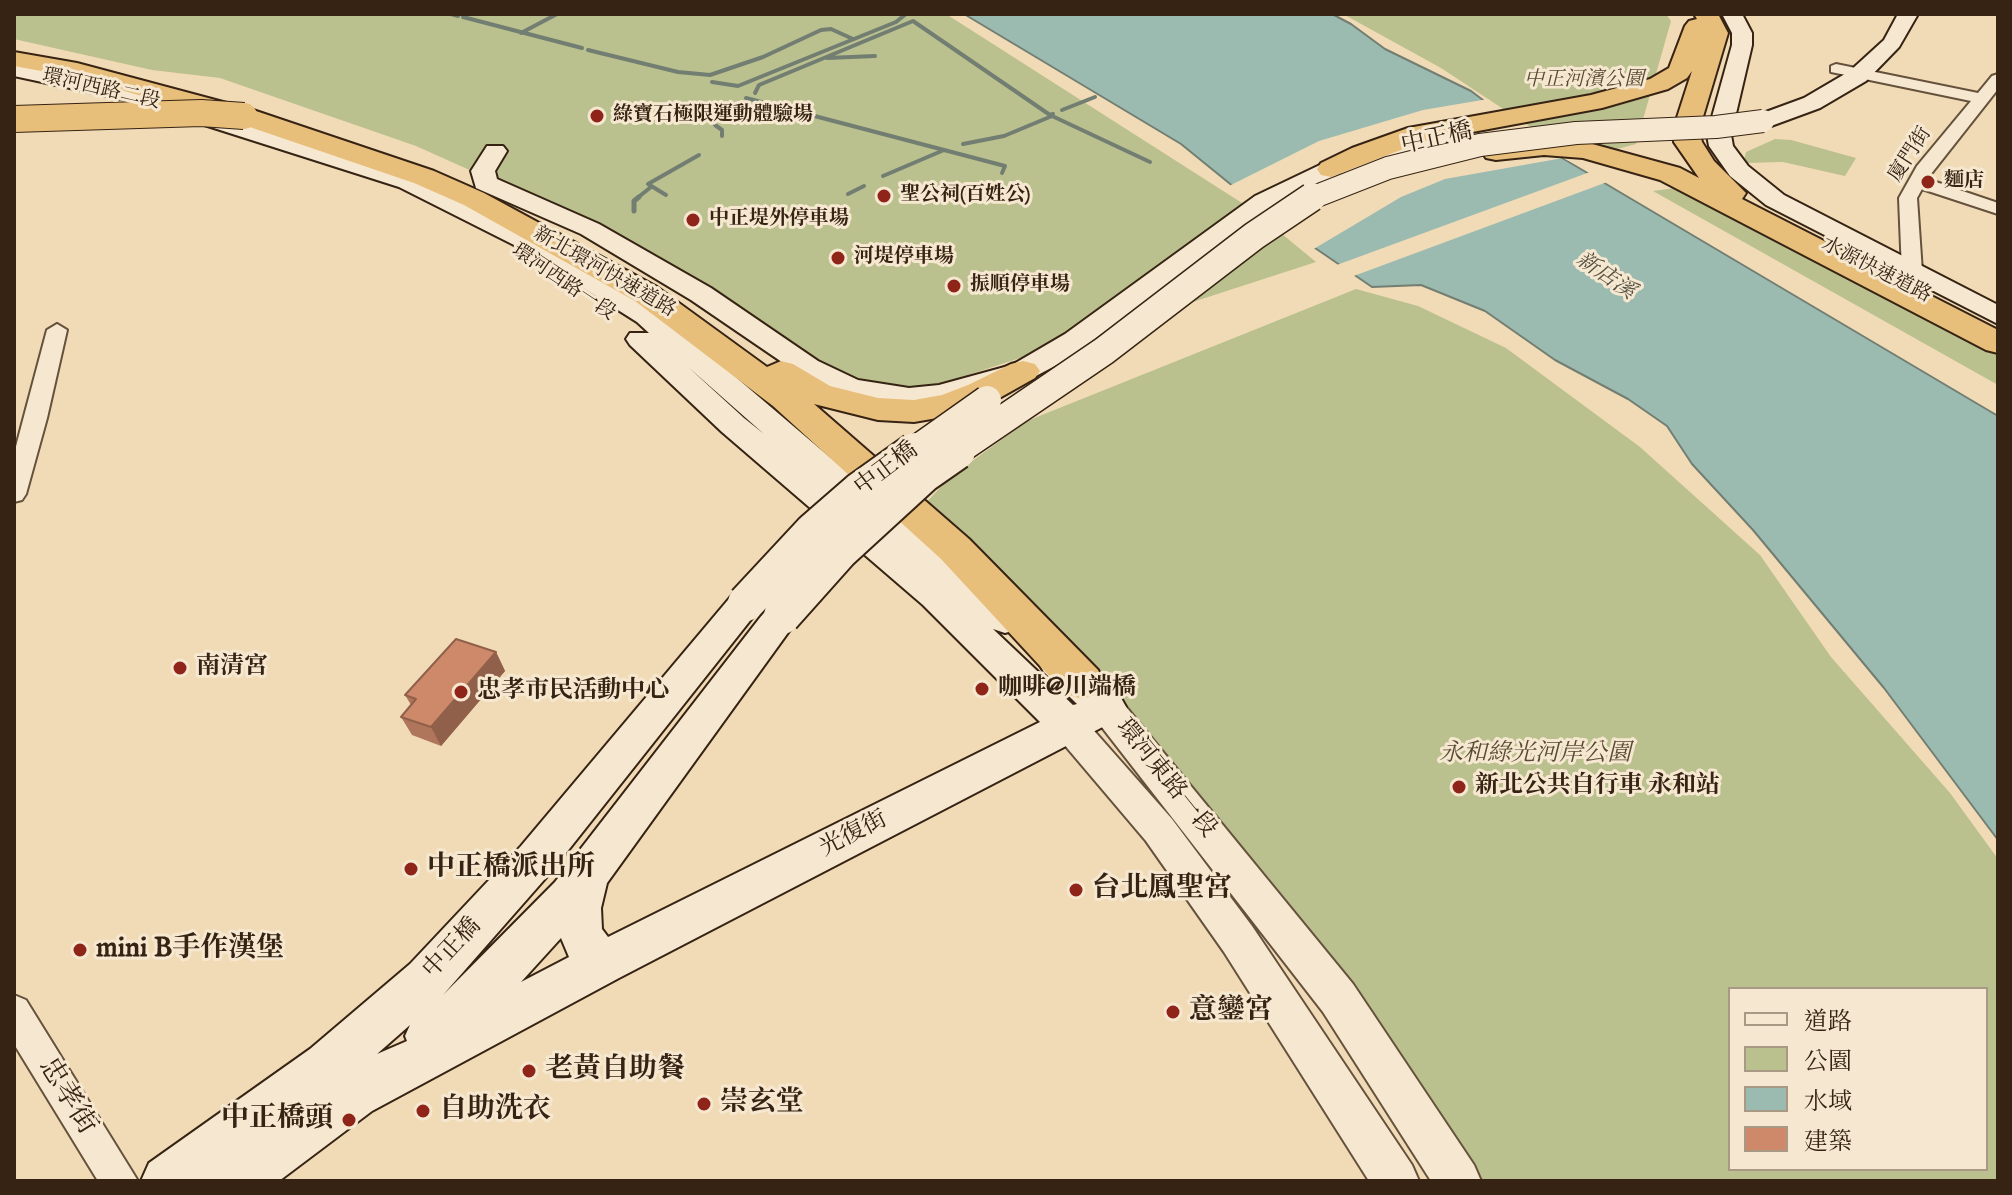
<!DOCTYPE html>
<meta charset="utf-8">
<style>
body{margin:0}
#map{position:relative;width:2012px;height:1195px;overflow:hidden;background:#f1dbb6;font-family:"IM FELL English","Noto Serif TC",serif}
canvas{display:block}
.frame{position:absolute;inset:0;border:16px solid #362313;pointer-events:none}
.legend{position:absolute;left:1728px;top:987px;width:260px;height:184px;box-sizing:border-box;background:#f6e8d0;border:2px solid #a99984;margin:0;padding:10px 14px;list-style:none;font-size:24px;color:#362313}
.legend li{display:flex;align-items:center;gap:16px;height:40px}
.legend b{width:40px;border:2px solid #a99984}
</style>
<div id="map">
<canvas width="2012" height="1195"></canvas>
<div class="frame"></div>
<ul class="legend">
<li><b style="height:10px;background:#f6e8d0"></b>道路</li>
<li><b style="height:22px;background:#bac08e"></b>公園</li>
<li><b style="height:22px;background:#9bbbb1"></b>水域</li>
<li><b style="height:22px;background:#cd896a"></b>建築</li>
</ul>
</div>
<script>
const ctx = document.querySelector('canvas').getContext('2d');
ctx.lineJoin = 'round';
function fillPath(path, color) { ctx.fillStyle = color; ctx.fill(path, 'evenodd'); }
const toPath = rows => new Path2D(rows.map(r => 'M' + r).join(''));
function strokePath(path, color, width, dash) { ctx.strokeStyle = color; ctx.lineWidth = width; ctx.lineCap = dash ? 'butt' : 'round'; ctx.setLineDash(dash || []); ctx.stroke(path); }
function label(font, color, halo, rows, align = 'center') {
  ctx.font = font + ' "IM FELL English","Noto Serif TC",serif'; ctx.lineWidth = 6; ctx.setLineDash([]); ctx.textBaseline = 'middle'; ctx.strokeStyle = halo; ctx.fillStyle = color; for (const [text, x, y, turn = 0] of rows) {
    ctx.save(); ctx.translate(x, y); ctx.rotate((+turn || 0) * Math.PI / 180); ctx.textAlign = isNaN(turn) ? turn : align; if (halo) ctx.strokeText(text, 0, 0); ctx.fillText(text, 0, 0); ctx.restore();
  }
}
fillPath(toPath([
 [14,14,946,14,1253,210,1316,262,943,383,860,404,552,207,416,146,220,78,152,70,14,39],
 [1343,14,1666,14,1671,21,1636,144,1579,159,1441,68],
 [1775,139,1791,140,1856,158,1845,176,1783,162,1743,163,1746,152],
 [1682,187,1998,348,1998,385,1653,191],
 [1356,289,1418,306,1506,348,1640,447,1760,555,1831,657,1950,793,1998,859,1998,1181,1456,1181,1289,922,924,505,949,478,1027,421],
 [1730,989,1986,989,1986,1169,1730,1169]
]), '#bac08e');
const water = toPath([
 [964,14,1332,14,1351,24,1385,49,1471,91,1552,152,1998,416,1998,840,1884,688,1753,530,1692,464,1667,426,1628,399,1555,360,1485,311,1421,285,1372,287,1277,222,1181,144,964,14]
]);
fillPath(water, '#9bbbb1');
strokePath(water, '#737e72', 2);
fillPath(toPath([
 [1488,99,1554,148,1610,181,1351,277,1334,266,1590,172,1563,158,1445,179,1401,197,1312,250,1227,187,1319,141,1423,110]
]), '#f1dbb6');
strokePath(toPath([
 [451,14,458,16],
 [463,17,582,48],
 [521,33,557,14],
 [588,50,678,72,710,75,763,57,821,30,831,29,853,39],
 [827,58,875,56],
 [712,82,738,86,896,22,906,14],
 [755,93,759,85,913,21,1050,115],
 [746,98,1005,166,1002,173],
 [1062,110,1095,97],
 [1053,114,1050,115,1150,162],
 [715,125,722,130,722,136],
 [963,144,1004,136,1052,116],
 [883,176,944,150],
 [848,194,864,186],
 [666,195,648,184,699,155],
 [636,199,651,187]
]), '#737e72', 4);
strokePath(toPath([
 [634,211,634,201,639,197]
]), '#737e72', 5);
const minor = toPath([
 [1836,64,1978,93,1992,76,1998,74,1998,89,1927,179,1998,203,1998,214,1922,189,1917,198,1922,272,1919,276,1912,278,1902,272,1899,198,1917,166,1971,101,1831,72,1831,66,1836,64],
 [57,324,67,330,47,418,26,494,22,500,14,502,14,454,47,330,57,324],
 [14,995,26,1000,138,1181,98,1181,14,1044,14,995]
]);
const tertiary = toPath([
 [1106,693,1118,697,1353,984,1474,1165,1481,1181,1431,1181,1323,1012,1094,717,1089,707,1094,697,1106,693],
 [1069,712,1081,716,1172,819,1252,926,1412,1165,1419,1181,1369,1181,1224,952,1146,841,1057,736,1051,726,1057,716,1069,712]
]);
const secondary = toPath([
 [1722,14,1742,14,1752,33,1752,45,1731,135,1733,146,1748,166,1784,195,1998,305,1998,324,1766,205,1730,176,1709,146,1707,135,1732,45,1732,33,1722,14],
 [1898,14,1918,14,1899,47,1866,81,1820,108,1771,126,1755,126,1752,121,1755,116,1804,98,1850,71,1884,40,1898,14],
 [14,64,139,90,417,177,538,236,657,310,880,500,1018,609,1023,619,1018,629,1005,633,993,629,1073,705,1077,704,1044,672,1038,662,1044,652,1057,647,1070,652,1120,696,1126,707,1120,718,619,978,372,1111,279,1181,141,1181,149,1163,310,1049,410,964,521,846,733,594,746,590,759,594,764,603,551,872,443,995,555,882,769,606,782,602,795,606,800,616,607,883,601,908,602,929,608,937,1040,722,923,605,722,432,630,345,626,339,630,333,649,333,637,322,520,248,399,187,126,100,14,76,14,64],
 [687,366,764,434,744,418,687,366],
 [561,938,569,957,521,982,561,938],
 [410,1025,405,1036,407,1041,377,1054,410,1025],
 [1442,131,1450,133,1454,138,1450,143,1340,174,1273,206,1068,359,1034,377,940,403,909,406,873,403,836,394,798,373,691,300,581,234,476,188,471,171,487,146,503,146,507,151,495,171,497,179,599,224,711,288,818,361,858,380,909,388,939,385,1012,365,1065,334,1255,196,1322,164,1442,131]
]);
const trunk = toPath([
 [1694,14,1718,14,1728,33,1699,130,1702,142,1714,161,1746,193,1742,199,1998,330,1998,353,1986,350,1660,180,1583,158,1544,155,1496,160,1486,158,1482,152,1486,146,1496,144,1544,139,1585,142,1680,168,1699,178,1674,142,1673,130,1692,71,1687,78,1668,89,1602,108,1424,141,1331,177,1321,175,1317,169,1321,163,1352,148,1408,128,1591,95,1650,79,1669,68,1685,26,1689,21,1697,19,1694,14],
 [14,52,77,63,253,110,434,171,484,193,657,287,767,367,781,361,793,364,830,386,878,398,914,400,942,395,968,385,1011,364,1023,361,1035,364,1040,371,1035,378,994,401,949,416,914,422,878,420,814,404,969,539,1098,670,1104,682,1098,694,1082,699,1066,694,941,559,773,406,635,301,464,205,414,183,235,122,74,77,14,66,14,52]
]);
strokePath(minor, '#65513c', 4);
strokePath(tertiary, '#65513c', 4);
strokePath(secondary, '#362313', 4);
strokePath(trunk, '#362313', 4);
fillPath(minor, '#f6e8d0');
fillPath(tertiary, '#f6e8d0');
fillPath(secondary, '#f6e8d0');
fillPath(trunk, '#e8be7b');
const secondaryBridgeFar2 = toPath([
 [1309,199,1388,168,1480,145,1576,133,1716,127,1763,121]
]);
const secondaryBridgeFar1 = toPath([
 [912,453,987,400],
 [954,453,1104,351,1254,236,1312,197]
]);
const secondaryBridge = toPath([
 [746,603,813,531,859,491,915,451],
 [782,616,840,551,924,474,957,451]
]);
const trunkBridge = toPath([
 [14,119,201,113,244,116]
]);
strokePath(secondaryBridgeFar2, '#362313', 24, []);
strokePath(secondaryBridgeFar1, '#362313', 31, []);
strokePath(secondaryBridge, '#362313', 40, []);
strokePath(trunkBridge, '#362313', 28, []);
strokePath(secondaryBridgeFar2, '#f6e8d0', 22);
strokePath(secondaryBridgeFar1, '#f6e8d0', 28);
strokePath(secondaryBridge, '#f6e8d0', 36);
strokePath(trunkBridge, '#e8be7b', 26);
fillPath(toPath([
 [496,652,505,671,441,746,412,735,401,717,411,705,405,695]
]), '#b0765b');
fillPath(toPath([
 [496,652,505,671,441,746,431,727]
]), '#90604a');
const building = toPath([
 [456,639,496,652,431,727,401,717,416,699,405,695,456,639]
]);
fillPath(building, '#cd896a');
strokePath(building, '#90604a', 2);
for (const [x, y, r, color] of [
 [597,116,8,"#8f2418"],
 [1928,182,8,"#8f2418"],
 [884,196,8,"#8f2418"],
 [693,220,8,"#8f2418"],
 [838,258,8,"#8f2418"],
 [954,286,8,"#8f2418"],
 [180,668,8,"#8f2418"],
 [982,689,8,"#8f2418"],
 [461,692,8,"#8f2418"],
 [1459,787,8,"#8f2418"],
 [411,869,8,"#8f2418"],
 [1076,890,8,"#8f2418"],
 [80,950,8,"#8f2418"],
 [1173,1012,8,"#8f2418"],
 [529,1071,8,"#8f2418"],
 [704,1104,8,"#8f2418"],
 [423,1111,8,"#8f2418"],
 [349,1120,8,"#8f2418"]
]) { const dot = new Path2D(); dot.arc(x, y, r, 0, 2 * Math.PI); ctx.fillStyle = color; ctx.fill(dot); strokePath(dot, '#f6e8d0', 3); }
label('italic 20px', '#574a32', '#f6e8d0', [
 ["中正河濱公園",1584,81]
]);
label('20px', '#362313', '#f6e8d0', [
 ["環河西路二段",101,90,13],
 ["廈門街",1911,155,-57],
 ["水源快速道路",1876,271,27],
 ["新北環河快速道路",604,273,30],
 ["環河西路一段",563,283,34]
]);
label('bold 20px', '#362313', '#f6e8d0', [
 ["綠寶石極限運動體驗場",613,116],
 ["麵店",1944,182],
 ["聖公祠(百姓公)",900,196],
 ["中正堤外停車場",709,220],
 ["河堤停車場",854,258],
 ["振順停車場",970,286]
], 'left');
label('italic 22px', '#545142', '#f6e8d0', [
 ["新店溪",1605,277,34]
]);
label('24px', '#362313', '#f6e8d0', [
 ["中正橋",1437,140,-12],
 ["中正橋",887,470,-37],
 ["環河東路一段",1165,779,51],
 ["光復街",854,835,-27],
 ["中正橋",453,949,-47]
]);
label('bold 24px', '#362313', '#f6e8d0', [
 ["南清宮",196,668],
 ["咖啡@川端橋",998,689],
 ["忠孝市民活動中心",477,692],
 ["新北公共自行車 永和站",1475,787]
], 'left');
label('italic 24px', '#574a32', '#f6e8d0', [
 ["永和綠光河岸公園",1535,755]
]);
label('bold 28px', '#362313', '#f6e8d0', [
 ["中正橋派出所",427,869],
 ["台北鳳聖宮",1092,890],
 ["mini B手作漢堡",96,950],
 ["意鑾宮",1189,1012],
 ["老黃自助餐",545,1071],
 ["崇玄堂",720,1104],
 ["自助洗衣",439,1111],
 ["中正橋頭",333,1120,"right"]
], 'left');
label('28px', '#362313', '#f6e8d0', [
 ["忠孝街",66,1097,58]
]);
</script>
